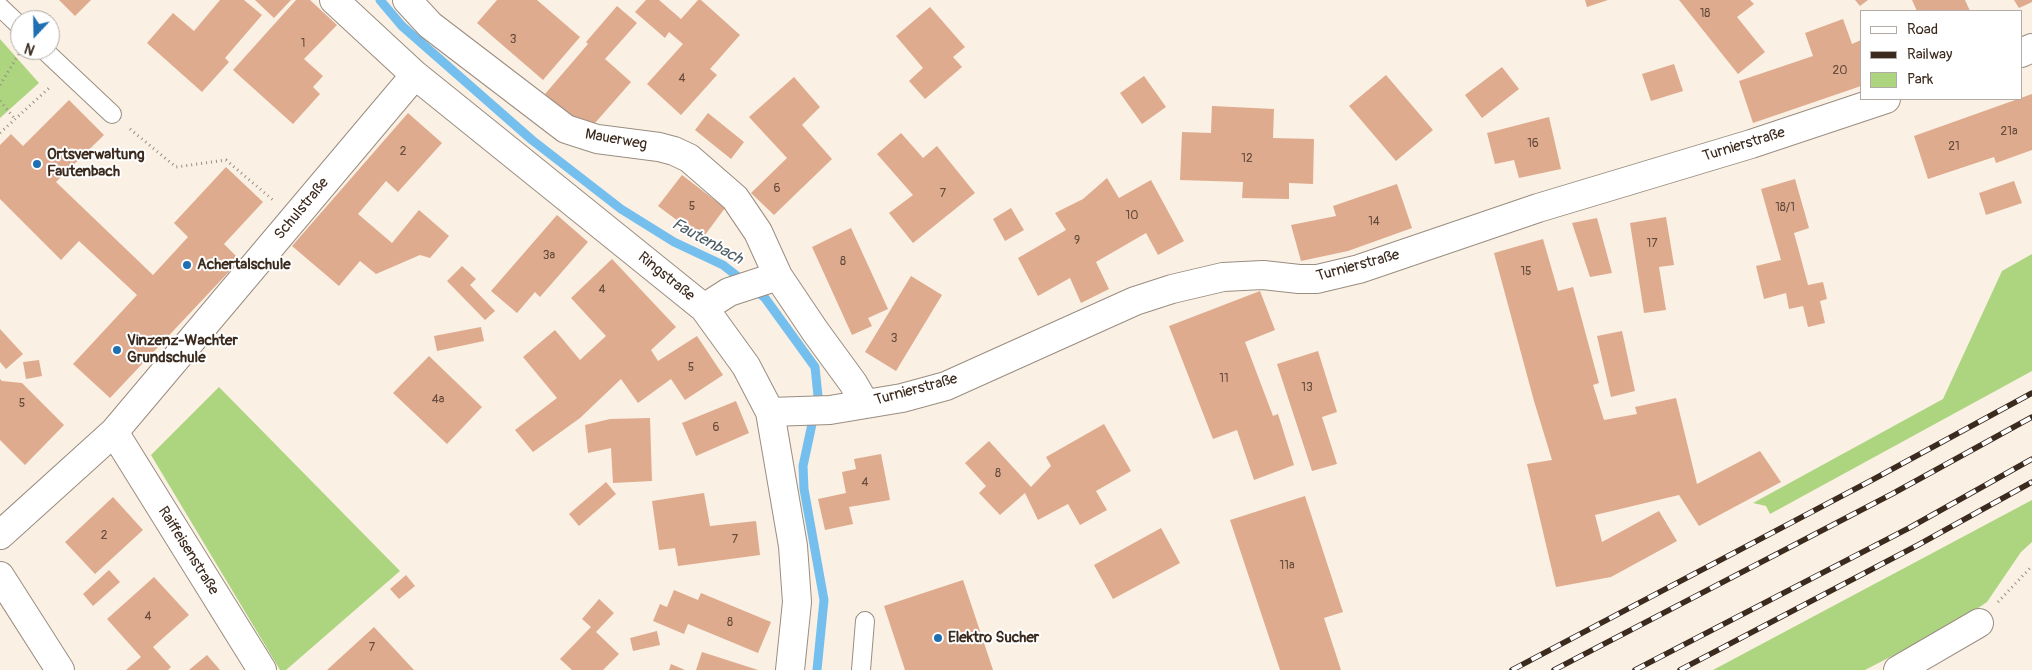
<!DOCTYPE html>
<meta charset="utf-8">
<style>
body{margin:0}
#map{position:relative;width:2032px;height:670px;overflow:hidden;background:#faf0e3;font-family:Pangolin,sans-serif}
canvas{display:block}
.legend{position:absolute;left:1860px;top:10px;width:162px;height:90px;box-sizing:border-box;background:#fff;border:1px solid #b1aaa5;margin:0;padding:6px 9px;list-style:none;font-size:15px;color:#3b2a1e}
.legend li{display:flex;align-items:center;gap:10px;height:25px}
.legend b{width:25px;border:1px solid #b1aaa5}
.north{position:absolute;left:10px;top:10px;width:50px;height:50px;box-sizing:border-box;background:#fff;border:1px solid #b1aaa5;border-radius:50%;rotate:201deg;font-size:14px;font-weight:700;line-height:20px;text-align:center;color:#3b2a1e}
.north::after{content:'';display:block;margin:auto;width:18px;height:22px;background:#1f6fb2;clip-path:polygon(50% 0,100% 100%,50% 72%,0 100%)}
</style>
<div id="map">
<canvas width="2032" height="670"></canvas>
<ul class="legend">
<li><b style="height:6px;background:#fff"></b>Road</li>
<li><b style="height:6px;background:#3b2a1e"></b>Railway</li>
<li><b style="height:14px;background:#add580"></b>Park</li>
</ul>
<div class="north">N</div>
</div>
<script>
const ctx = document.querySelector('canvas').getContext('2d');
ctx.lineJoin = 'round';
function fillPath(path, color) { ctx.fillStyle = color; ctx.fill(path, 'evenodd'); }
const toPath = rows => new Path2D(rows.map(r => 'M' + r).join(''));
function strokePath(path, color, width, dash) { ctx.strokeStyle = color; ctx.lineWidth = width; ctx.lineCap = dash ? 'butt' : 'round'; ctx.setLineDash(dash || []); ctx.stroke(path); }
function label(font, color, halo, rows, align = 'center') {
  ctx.font = font + ' Pangolin,sans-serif'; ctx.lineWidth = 4; ctx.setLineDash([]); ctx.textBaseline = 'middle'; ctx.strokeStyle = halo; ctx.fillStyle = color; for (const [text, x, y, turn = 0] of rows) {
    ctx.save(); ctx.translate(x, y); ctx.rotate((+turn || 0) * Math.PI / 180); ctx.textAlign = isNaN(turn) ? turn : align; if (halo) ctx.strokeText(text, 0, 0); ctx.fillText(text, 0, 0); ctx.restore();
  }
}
fillPath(toPath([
 [0,39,39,83,0,118],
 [2032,254,2032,371,1770,514,1766,506,1753,503,1943,399,2002,271],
 [219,387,400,571,286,670,280,670,151,455],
 [2032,500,2032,542,2021,552,1987,602,1956,623,1865,670,1713,670]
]), '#add580');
strokePath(toPath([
 [380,0,402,26,532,140,621,209,674,242,723,265,765,298,815,367,818,396,803,466,804,489,824,600,817,670]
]), '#75bfee', 9);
fillPath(toPath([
 [59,0,91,0,75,16],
 [220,0,244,0,262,15,225,58,229,62,202,92,147,43,173,13,194,31],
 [255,0,291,0,274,18],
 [296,0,310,0,337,25,304,59,323,76,313,87,320,94,293,124,233,70],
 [497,0,537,0,580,37,543,80,477,23],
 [646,0,659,0,681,19,698,0,701,0,740,35,710,69,717,75,681,115,647,84,683,44,669,32,665,38,635,12],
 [1585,0,1608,0,1587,7],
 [1679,0,1750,0,1754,4,1737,17,1765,52,1738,74],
 [1855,0,1868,0,1860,6],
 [1912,0,1965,0,1970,11,1917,11],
 [2014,0,2032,0,2032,2,2019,8],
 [617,6,637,23,605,59,631,82,588,131,545,94,588,44,586,42],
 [930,7,965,47,953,57,962,67,925,99,909,81,923,68,896,36],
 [1843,19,1852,44,1861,40,1861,86,1753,123,1739,81,1813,56,1805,33],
 [1674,64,1683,91,1651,101,1642,74],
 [1502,67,1519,89,1482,118,1465,95],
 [1386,75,1433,130,1396,161,1349,106],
 [1144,76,1166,107,1142,124,1120,93],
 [794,77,820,107,802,125,832,159,774,215,751,193,787,158,749,117],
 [2032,94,2032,150,1996,163,1994,157,1928,179,1914,136],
 [69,100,104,135,56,182,153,275,188,237,174,223,226,167,263,202,224,244,240,260,110,398,73,364,137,295,79,241,61,260,0,199,0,145,11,134,23,146],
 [1212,106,1274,109,1273,138,1314,139,1313,184,1289,183,1289,199,1242,198,1243,182,1180,180,1182,132,1211,133],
 [408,113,442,143,398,192,386,181,358,214,392,243,419,210,449,236,430,258,420,255,376,274,360,261,339,286,292,246],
 [708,113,744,142,731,159,695,130],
 [1549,117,1561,169,1519,178,1514,160,1495,164,1487,133],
 [901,133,923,158,937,146,975,193,913,243,889,213,913,195,877,154],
 [682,175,725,208,702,239,658,206],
 [1107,178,1119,198,1151,180,1184,241,1158,255,1146,233,1096,262,1109,289,1081,303,1070,278,1038,296,1018,258,1066,230,1055,213,1083,199],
 [1795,179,1809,228,1794,233,1800,255,1808,285,1823,282,1827,299,1820,301,1825,323,1808,327,1803,306,1789,309,1786,293,1764,299,1756,266,1781,260,1761,189],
 [2014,181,2022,203,1986,215,1979,193],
 [1397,184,1412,228,1348,251,1301,261,1291,225,1336,216,1333,206],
 [1011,208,1024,230,1005,241,993,219],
 [557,215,588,242,540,297,535,292,517,313,491,291],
 [1666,217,1674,265,1659,267,1666,310,1644,313,1630,223],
 [1597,218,1612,273,1590,277,1572,223],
 [851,228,888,309,868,318,872,326,852,335,812,247],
 [1543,239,1558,291,1573,287,1599,383,1593,385,1604,420,1637,414,1635,407,1676,398,1697,484,1760,451,1781,482,1699,526,1679,495,1595,515,1602,542,1659,511,1677,541,1611,577,1556,587,1527,464,1552,460,1534,401,1494,253],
 [612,259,676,327,651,350,658,361,697,336,723,375,685,400,671,379,638,403,621,379,580,418,533,452,515,430,557,398,523,357,555,330,580,360,606,336,571,298],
 [462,266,476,279,470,285,495,311,485,320,447,281],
 [911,276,942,295,896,371,865,352],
 [1260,291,1275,330,1245,342,1273,416,1278,414,1294,465,1254,480,1237,430,1213,439,1169,326],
 [481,327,484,341,437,351,434,336],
 [0,329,23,354,6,369,0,362],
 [1622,331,1635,391,1611,397,1597,336],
 [1318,351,1337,412,1322,417,1337,464,1312,471,1277,364],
 [429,356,482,407,447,444,393,393],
 [39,360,42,376,26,379,23,362],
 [0,379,2,381,22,383,64,425,25,465,0,440],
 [736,401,749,433,696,456,682,423],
 [650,418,652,481,613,483,611,448,588,453,585,425,610,419],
 [1104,424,1131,471,1096,491,1107,510,1080,525,1068,504,1038,520,1025,493,1000,515,979,493,986,486,965,463,989,441,1031,487,1051,466,1046,457],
 [881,454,890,500,849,507,853,524,825,530,818,499,846,493,842,472,856,469,854,459],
 [606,482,616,494,579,526,569,514],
 [704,493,710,526,756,521,760,555,678,566,675,548,659,550,652,501],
 [1305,496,1343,612,1324,618,1341,670,1280,670,1230,520],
 [113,497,143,530,95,574,65,542],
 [1161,528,1180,563,1113,599,1094,565],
 [109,570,120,582,93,606,83,594],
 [406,575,415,586,399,599,390,589],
 [154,577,189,615,153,647,171,667,168,670,126,670,141,657,107,619],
 [963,580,993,670,905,670,884,606],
 [674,590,698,600,701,593,771,622,758,653,688,624,684,634,653,621,660,604,667,607],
 [599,599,614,613,596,632,619,654,603,670,572,670,560,659,591,627,582,619],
 [374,627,414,670,327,670],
 [657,631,660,645,633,651,630,638],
 [702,652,758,670,696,670],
 [207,655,220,670,189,670],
 [671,664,685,670,669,670]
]), '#dfab8e');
const lane = toPath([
 [0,7,20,26],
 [44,50,112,114],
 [861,670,865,621]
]);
const street = toPath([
 [334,0,415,75,704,308,746,366,770,412,793,546,797,602,790,670],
 [407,0,430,25,566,129,597,139,659,147,674,151,689,158,735,198,758,232,778,276,729,292,704,308],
 [2021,53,2032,48],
 [778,276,815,331,853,383,865,404],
 [770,412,830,410,902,398,946,386,1135,301,1172,289,1223,277,1263,275,1299,279,1317,279,1359,269,1538,208,1751,144,1886,99],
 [114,432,262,670],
 [0,535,114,432,415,75],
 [1898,670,1979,623]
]);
const secondary = toPath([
 [0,576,60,670]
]);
strokePath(lane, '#9a8d80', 20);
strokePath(street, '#9a8d80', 30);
strokePath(secondary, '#9a8d80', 30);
strokePath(toPath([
 [0,85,20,52],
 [0,101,15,119],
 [130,129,176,167,226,160,273,200],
 [0,133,49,88],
 [1998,602,2032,566]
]), '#9a8d80', 3, [1, 4]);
strokePath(lane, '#fff', 18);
strokePath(street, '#fff', 28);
strokePath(secondary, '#fff', 28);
const rail = toPath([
 [1512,670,1874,479,2032,393],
 [1554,670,1892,494,2032,417],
 [1635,670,1909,528,2032,459],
 [1680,670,1918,545,2032,482]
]);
strokePath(rail, '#3b2a1e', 5.5);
strokePath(rail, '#fff', 4, [11]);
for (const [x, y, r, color] of [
 [37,164,5,"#1f6fb2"],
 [187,265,5,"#1f6fb2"],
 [117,350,5,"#1f6fb2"],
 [938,638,5,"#1f6fb2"]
]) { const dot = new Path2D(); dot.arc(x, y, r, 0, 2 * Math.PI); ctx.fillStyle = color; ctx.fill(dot); strokePath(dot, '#fff', 2); }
label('12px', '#644a3a', null, [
 ["18",1705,14],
 ["3",513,40],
 ["1",303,44],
 ["20",1840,71],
 ["4",682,79],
 ["21a",2009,132],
 ["16",1533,144],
 ["21",1954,147],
 ["2",403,152],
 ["12",1247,159],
 ["6",777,189],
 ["7",943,194],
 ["5",692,207],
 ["18/1",1785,208],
 ["10",1132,216],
 ["14",1374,222],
 ["9",1077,241],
 ["17",1652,244],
 ["3a",549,256],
 ["8",843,262],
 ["15",1526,272],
 ["4",602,290],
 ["3",894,339],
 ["5",691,368],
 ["11",1224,379],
 ["13",1307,388],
 ["4a",438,400],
 ["5",22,404],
 ["6",716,428],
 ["8",998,474],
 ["4",865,483],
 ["2",104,536],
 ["7",735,540],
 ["11a",1287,566],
 ["4",148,617],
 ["8",730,623],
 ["7",372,648]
]);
label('15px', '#3b2a1e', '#fff', [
 ["Mauerweg",616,140,10],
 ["Turnierstraße",1744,145,-17],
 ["Schulstraße",302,209,-50],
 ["Turnierstraße",1358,266,-15],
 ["Ringstraße",666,277,39],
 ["Turnierstraße",916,390,-15],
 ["Raiffeisenstraße",188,551,58]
]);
label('bold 15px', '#3b2a1e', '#fff', [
 ["Ortsverwaltung",47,155],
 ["Fautenbach",47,172],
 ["Achertalschule",197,265],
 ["Vinzenz-Wachter",127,341],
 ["Grundschule",127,358],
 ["Elektro Sucher",948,638]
], 'left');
label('italic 16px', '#4f5e67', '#fff', [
 ["Fautenbach",707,242,29]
]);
</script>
